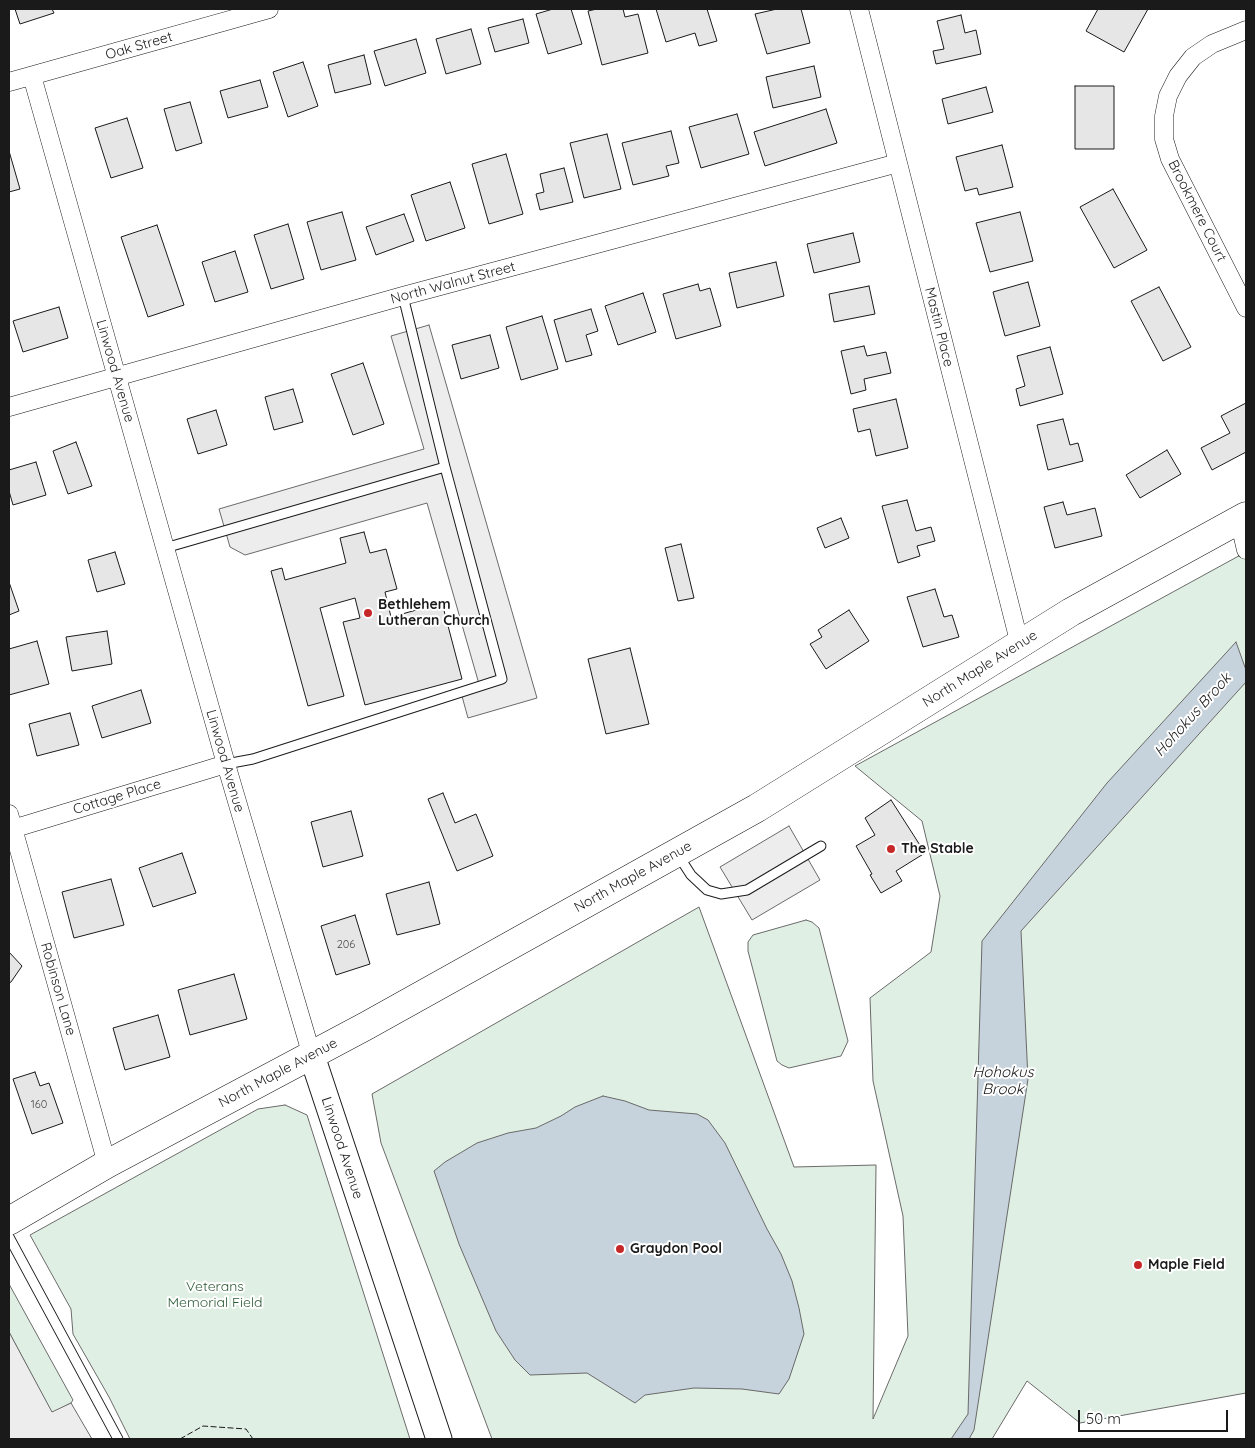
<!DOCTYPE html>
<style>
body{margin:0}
#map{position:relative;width:1255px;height:1448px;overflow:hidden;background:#fff;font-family:Quicksand,sans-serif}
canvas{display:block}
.frame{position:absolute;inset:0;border:10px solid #1a1a1a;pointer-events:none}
.scale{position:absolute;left:1078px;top:1410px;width:150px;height:22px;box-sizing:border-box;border:2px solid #1a1a1a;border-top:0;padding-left:6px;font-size:15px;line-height:18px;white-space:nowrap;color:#1a1a1a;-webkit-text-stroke:4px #fff;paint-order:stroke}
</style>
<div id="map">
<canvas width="1255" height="1448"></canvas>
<div class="frame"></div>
<div class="scale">50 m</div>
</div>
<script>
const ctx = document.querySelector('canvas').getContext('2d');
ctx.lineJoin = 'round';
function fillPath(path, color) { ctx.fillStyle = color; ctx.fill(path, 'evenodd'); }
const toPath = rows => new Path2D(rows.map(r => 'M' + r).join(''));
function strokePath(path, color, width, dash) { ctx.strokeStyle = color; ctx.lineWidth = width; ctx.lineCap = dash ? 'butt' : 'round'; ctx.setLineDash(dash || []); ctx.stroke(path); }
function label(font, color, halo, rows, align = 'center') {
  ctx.font = font + ' Quicksand,sans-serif'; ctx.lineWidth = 4; ctx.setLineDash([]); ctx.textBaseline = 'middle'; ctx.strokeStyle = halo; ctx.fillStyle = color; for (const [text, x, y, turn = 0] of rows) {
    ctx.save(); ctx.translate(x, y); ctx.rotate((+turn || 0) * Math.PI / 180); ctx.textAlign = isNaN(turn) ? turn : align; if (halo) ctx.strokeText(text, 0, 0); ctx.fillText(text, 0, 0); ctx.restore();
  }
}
const green = toPath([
 [1246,552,1246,1393,1080,1423,1027,1381,992,1439,492,1439,381,1143,372,1094,699,907,794,1167,876,1165,873,1419,908,1336,903,1216,873,1081,870,998,931,952,940,896,922,821,855,766,1246,552],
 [806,920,812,922,819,928,848,1041,841,1056,789,1068,782,1065,777,1061,748,951,748,942,753,935,806,920],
 [285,1105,307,1115,410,1439,130,1439,109,1397,73,1334,71,1309,30,1235,258,1109,285,1105],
 [9,1284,73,1400,71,1403,52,1413,9,1332,9,1284]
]);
fillPath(green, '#e0efe3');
strokePath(green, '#6a6a6a', 1);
const parking = toPath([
 [429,325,537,698,468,718,460,689,479,684,427,503,245,555,230,547,219,509,424,449,391,336,429,325],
 [789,826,820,880,752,920,720,867,789,826],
 [9,1332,52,1412,71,1403,92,1439,9,1439,9,1332]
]);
fillPath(parking, '#ededed');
strokePath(parking, '#6a6a6a', 1);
const water = toPath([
 [1236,642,1246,670,1246,682,1021,931,1028,1079,974,1430,969,1439,951,1439,968,1414,982,941,1107,783,1236,642],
 [603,1096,625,1101,649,1110,697,1114,708,1120,725,1143,767,1229,781,1254,792,1281,799,1308,804,1334,789,1379,779,1394,742,1389,694,1388,645,1395,635,1403,587,1373,530,1375,515,1360,496,1331,459,1244,434,1171,445,1162,477,1143,508,1133,536,1128,561,1116,575,1107,603,1096]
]);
fillPath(water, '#c6d2dc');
strokePath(water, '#6a6a6a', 1);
const building = toPath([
 [15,9,52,9,54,13,20,24,15,9],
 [553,9,571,9,582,44,548,54,536,14,553,9],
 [597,9,623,9,625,17,638,14,648,53,602,65,588,11,597,9],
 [656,9,707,9,717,41,699,46,695,33,666,42,656,9],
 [777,9,801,9,810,43,767,54,755,14,777,9],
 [1098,9,1148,9,1124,52,1086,31,1098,9],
 [961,15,965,33,976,30,981,54,936,64,933,51,944,49,937,21,961,15],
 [523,19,529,43,495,52,488,28,523,19],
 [471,29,481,64,446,74,436,39,471,29],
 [416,39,426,73,385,86,374,51,416,39],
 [364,55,371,84,335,93,328,65,364,55],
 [303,62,318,106,288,117,273,72,303,62],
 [814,66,821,97,773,108,766,77,814,66],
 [260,80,268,107,228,118,220,91,260,80],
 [1075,86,1114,86,1114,149,1075,149,1075,86],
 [986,87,993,112,948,124,942,99,986,87],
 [190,102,202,143,176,151,164,109,190,102],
 [826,109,837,143,765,166,754,132,826,109],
 [737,114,749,154,701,168,689,127,737,114],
 [127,118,143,168,111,178,95,128,127,118],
 [671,131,679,163,666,166,669,176,633,185,622,143,671,131],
 [607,134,621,189,584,198,570,143,607,134],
 [1002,145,1013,187,979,195,977,188,965,191,956,157,1002,145],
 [9,151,20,189,9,192,9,151],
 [506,154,523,214,489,224,472,164,506,154],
 [564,168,573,202,540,210,536,194,544,192,540,174,564,168],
 [450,182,465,228,426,241,411,195,450,182],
 [1113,189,1147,250,1114,268,1080,207,1113,189],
 [342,212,356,260,321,270,307,222,342,212],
 [1020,212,1033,261,990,272,976,223,1020,212],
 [404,214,414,241,376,255,366,227,404,214],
 [288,224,304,279,271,289,254,235,288,224],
 [157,225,184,305,148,317,121,237,157,225],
 [853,233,860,262,814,273,807,244,853,233],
 [235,251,248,292,215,302,202,262,235,251],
 [776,262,784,296,737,308,729,273,776,262],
 [1028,282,1040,326,1005,336,993,292,1028,282],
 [698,284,700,291,710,288,721,326,676,339,663,294,698,284],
 [869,286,875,314,834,322,829,294,869,286],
 [1159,287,1191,347,1163,361,1131,301,1159,287],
 [643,293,656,332,618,345,605,306,643,293],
 [59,307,68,338,23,352,13,321,59,307],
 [591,309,598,331,586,335,592,355,566,362,554,320,591,309],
 [542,316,558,369,521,380,506,327,542,316],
 [490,335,499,368,461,379,452,345,490,335],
 [864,346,867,356,886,352,891,373,864,379,866,390,851,394,841,351,864,346],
 [1050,347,1063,394,1020,406,1016,389,1025,386,1017,356,1050,347],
 [363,363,384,424,353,435,331,374,363,363],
 [293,389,303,422,274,430,265,397,293,389],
 [896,399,908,448,876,456,870,429,858,432,853,409,896,399],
 [1246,403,1246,452,1212,470,1201,448,1230,433,1221,416,1246,403],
 [216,410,227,445,198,454,187,419,216,410],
 [1063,419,1070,445,1078,443,1083,461,1048,470,1037,425,1063,419],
 [76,442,92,486,68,494,53,451,76,442],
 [1167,450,1181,474,1140,498,1126,475,1167,450],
 [36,462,46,495,13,505,9,491,9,470,36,462],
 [907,500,916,531,931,527,935,541,917,546,920,556,898,563,882,506,907,500],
 [1063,502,1067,515,1095,508,1102,536,1055,548,1044,507,1063,502],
 [841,518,849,538,825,548,817,528,841,518],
 [364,532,370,553,386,549,397,589,385,592,391,617,442,603,462,679,365,705,343,622,360,618,355,598,320,608,344,696,308,706,271,571,282,568,285,580,346,563,340,538,364,532],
 [681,544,694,598,678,601,665,548,681,544],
 [115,552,125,584,97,592,88,560,115,552],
 [9,582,19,611,9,615,9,582],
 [935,589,944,617,952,615,959,637,923,647,907,597,935,589],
 [849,610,869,641,826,669,810,644,822,637,818,630,849,610],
 [107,631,112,664,72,671,66,637,107,631],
 [37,641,49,684,9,695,9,649,37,641],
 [630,648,649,724,606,734,588,659,630,648],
 [141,690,151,723,102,738,92,706,141,690],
 [70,713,79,745,37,756,29,724,70,713],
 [443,793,455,823,476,814,493,856,457,871,428,799,443,793],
 [891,800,925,853,896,871,902,881,881,893,870,875,872,874,856,846,875,835,865,818,891,800],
 [351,811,363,856,323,867,311,822,351,811],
 [182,853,196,893,153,907,139,868,182,853],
 [111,879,124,925,74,938,62,892,111,879],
 [429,882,440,924,397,935,386,894,429,882],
 [355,915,370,964,336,975,321,926,355,915],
 [9,952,22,966,11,982,9,983,9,952],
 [234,974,247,1019,190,1035,178,990,234,974],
 [158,1015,170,1057,125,1070,113,1028,158,1015],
 [35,1072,40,1086,49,1083,63,1123,32,1134,13,1079,35,1072]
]);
fillPath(building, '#e6e6e6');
strokePath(building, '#1a1a1a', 1);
const lane = toPath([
 [165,548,445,467,403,296],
 [226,764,253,759,502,679,445,467],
 [678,855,691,875,707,890,721,894,747,890,821,846],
 [9,1237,118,1439]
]);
const street = toPath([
 [859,9,1020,645],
 [1246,30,1212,44,1193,57,1178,76,1168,96,1164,116,1164,139,1170,159,1246,308],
 [32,76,226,764,312,1056],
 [9,82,269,9],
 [9,407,403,296,898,163],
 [1239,520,1246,550],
 [9,814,107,1164],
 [9,830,226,764]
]);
const secondary = toPath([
 [312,1056,439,1439]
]);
const primary = toPath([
 [9,1221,107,1164,366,1026,757,808,1071,612,1246,516]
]);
strokePath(lane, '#1a1a1a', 11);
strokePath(street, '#1a1a1a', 19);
strokePath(secondary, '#1a1a1a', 27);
strokePath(primary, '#1a1a1a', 29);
strokePath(lane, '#fff', 9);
strokePath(street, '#fff', 18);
strokePath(secondary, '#fff', 25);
strokePath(primary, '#fff', 28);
strokePath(toPath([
 [180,1439,203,1426,246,1429,253,1439]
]), '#1a1a1a', 1, [6, 2.5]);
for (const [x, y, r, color] of [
 [368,613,5,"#c62828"],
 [891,849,5,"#c62828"],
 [620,1249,5,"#c62828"],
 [1138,1265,5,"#c62828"]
]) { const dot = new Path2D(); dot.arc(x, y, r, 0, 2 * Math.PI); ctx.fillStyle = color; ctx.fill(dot); strokePath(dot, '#fff', 2); }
label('11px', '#4d4d4d', null, [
 ["206",346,945],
 ["160",39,1105]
]);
label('14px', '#1a1a1a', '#fff', [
 ["Oak Street",139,46,-16],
 ["Brookmere Court",1197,211,63],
 ["North Walnut Street",453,283,-15],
 ["Mastin Place",939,327,76],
 ["Linwood Avenue",115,371,74],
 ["North Maple Avenue",980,669,-32],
 ["Linwood Avenue",225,761,74],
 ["Cottage Place",117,797,-17],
 ["North Maple Avenue",633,877,-29],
 ["Robinson Lane",58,989,74],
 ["North Maple Avenue",278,1073,-28],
 ["Linwood Avenue",342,1148,72]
]);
label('bold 14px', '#1a1a1a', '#fff', [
 ["Bethlehem",378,605],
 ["Lutheran Church",378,621],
 ["The Stable",901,849],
 ["Graydon Pool",630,1249],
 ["Maple Field",1148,1265]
], 'left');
label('14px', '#2b5a34', '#fff', [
 ["Veterans",215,1287],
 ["Memorial Field",215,1303]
]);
label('italic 15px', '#1a1a1a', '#fff', [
 ["Hohokus Brook",1193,715,-48],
 ["Hohokus",1003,1072],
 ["Brook",1003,1089]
]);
</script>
